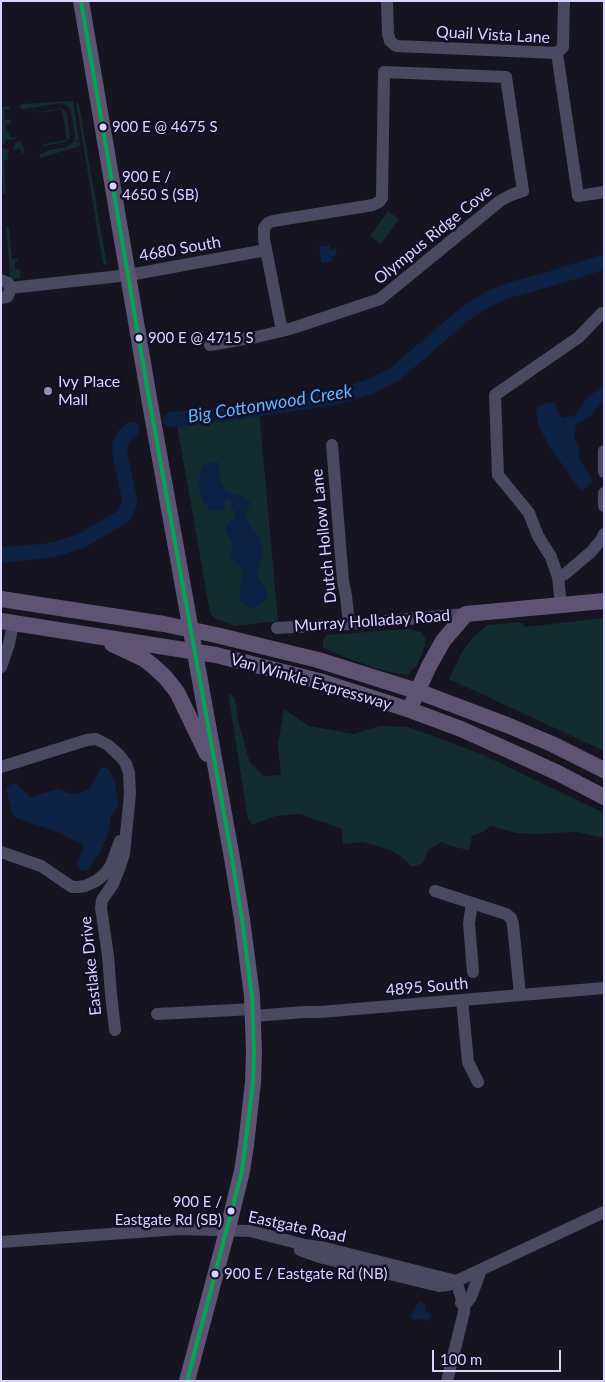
<!DOCTYPE html>
<style>
body{margin:0}
#map{position:relative;width:605px;height:1382px;overflow:hidden;background:#161421;font-family:Lato,sans-serif}
canvas{display:block}
.frame{position:absolute;inset:0;border:2px solid #d9d4ff;pointer-events:none}
.scale{position:absolute;left:432px;top:1350px;width:129px;height:22px;box-sizing:border-box;border:2px solid #d9d4ff;border-top:0;padding-left:6px;font-size:15px;line-height:18px;white-space:nowrap;color:#d9d4ff;-webkit-text-stroke:4px #130f26;paint-order:stroke}
</style>
<div id="map">
<canvas width="605" height="1382"></canvas>
<div class="frame"></div>
<div class="scale">100 m</div>
</div>
<script>
const c = document.querySelector('canvas').getContext('2d');
c.lineJoin = 'round';
function fillPath(path, color) { c.fillStyle = color; c.fill(path, 'evenodd'); }
const toPath = rows => new Path2D(rows.map(r => 'M' + r).join(''));
function strokePath(path, color, width, dash) { c.strokeStyle = color; c.lineWidth = width; c.lineCap = dash ? 'butt' : 'round'; c.setLineDash(dash || []); c.stroke(path); }
function label(font, color, halo, rows, align = 'center') {
  c.font = font + ' Lato,sans-serif'; c.lineWidth = 5; c.setLineDash([]); c.textBaseline = 'middle'; c.strokeStyle = halo; c.fillStyle = color; for (const [text, x, y, turn = 0] of rows) {
    c.save(); c.translate(x, y); c.rotate((+turn || 0) * Math.PI / 180); c.textAlign = isNaN(turn) ? turn : align; if (halo) c.strokeText(text, 0, 0); c.fillText(text, 0, 0); c.restore();
  }
}
const green = toPath([
 [73,101,79,140,76,141,77,143,79,142,80,146,40,158,39,155,49,150,67,147,74,142,75,135,71,111,68,106,62,103,24,109,21,109,20,106,22,104],
 [76,102,79,105,107,265,103,264],
 [10,106,10,109,4,110,5,120,10,119,12,122,5,126,11,138,18,137,13,140,8,139,4,144,1,144,1,107],
 [61,108,64,110,67,114,70,138,65,142,44,146,43,144,67,140,62,109,39,113,38,112],
 [19,141,21,142,25,152,22,154,20,148,7,152,9,159,4,161,6,193,3,193,1,173,1,147,11,151,14,148,15,143],
 [388,211,399,219,381,244,370,236],
 [6,227,9,227,12,259,18,258,19,260,15,262,15,269,20,270,20,278,11,279,10,277],
 [259,410,278,621,235,626,214,618,210,613,176,419],
 [604,618,604,751,449,679,462,652,474,636,488,625,520,622,525,627],
 [407,629,421,632,425,638,425,646,417,665,407,675,390,672,372,667,330,651,323,647,323,640,327,635],
 [228,693,235,698,238,721,250,763,264,776,281,775,278,745,284,709,309,726,354,734,380,726,408,727,479,753,604,813,604,838,576,832,535,834,516,833,491,826,483,832,472,836,469,850,454,847,441,842,428,850,423,863,412,867,403,858,390,850,363,842,343,844,342,829,300,814,276,816,252,825,248,819]
]);
const water = toPath([
 [330,245,330,250,336,249,337,255,332,257,333,261,322,263,319,247],
 [604,383,604,400,591,415,576,425,574,436,579,447,579,457,593,482,581,491,550,447,538,425,536,408,546,403,555,402,558,413,563,418,574,416,585,401],
 [215,462,218,462,219,466,221,482,224,488,227,491,235,495,242,496,248,500,250,503,247,512,246,519,259,537,263,550,262,558,259,564,257,571,258,576,260,582,264,586,267,593,266,599,262,604,252,608,245,605,241,601,240,588,243,574,241,568,230,556,233,545,225,529,226,525,236,517,235,512,231,507,232,502,225,498,224,509,218,511,210,510,202,499,199,487,199,478,203,465],
 [105,767,109,770,114,779,118,801,118,806,111,817,108,833,101,852,93,862,90,868,88,870,82,871,78,868,77,863,84,845,55,831,16,818,13,815,6,789,10,785,16,783,30,797,59,789,68,793,76,794,89,789,101,768],
 [420,1301,425,1304,425,1308,427,1312,432,1314,428,1321,421,1318,416,1320,411,1318,414,1309]
]);
const river = toPath([
 [171,420,231,413,335,397,367,388,395,374,453,324,470,310,492,297,513,289,550,279,604,262],
 [1,555,46,551,59,548,83,540,124,516,130,502,120,455,120,443,124,436,132,429]
]);
const minor = toPath([
 [387,1,388,34,390,41,396,46,557,53],
 [557,53,578,196,604,192],
 [557,53,563,47,564,1],
 [1,280,8,283,10,288,9,294,7,297,1,298],
 [10,288,129,275,266,250],
 [210,345,256,337,282,331,293,328,380,299,500,201,511,195,523,191,506,77,384,72,382,198,379,202,373,205,273,221,268,223,264,228,264,239,282,331],
 [332,445,343,581,346,596,349,624],
 [604,451,604,472],
 [604,493,604,506],
 [558,577,565,574,591,552,601,540,604,534],
 [561,605,558,577,551,557,538,536,529,513,498,475,495,395,579,337,602,313,604,313],
 [277,628,349,624,466,614],
 [1,667,9,644,13,623],
 [1,767,87,740,96,739,108,745,120,756,126,764,129,773,130,794,124,854,119,869,113,884,102,900,101,908,108,956,111,994,115,1030],
 [1,852,41,866,72,887,78,887,85,886,96,881,105,874,111,865,120,841],
 [435,891,506,914,511,918,513,924,520,995],
 [472,903,469,923,473,972],
 [462,1000,468,1062,478,1082],
 [157,1014,253,1009],
 [254,1016,304,1012,320,1012,604,988],
 [1,1242,179,1229,250,1231,305,1245,325,1248,456,1281],
 [300,1250,323,1258,439,1286,448,1285,604,1212],
 [461,1303,464,1306,471,1297,481,1270],
 [447,1381,464,1312,464,1306,456,1281]
]);
const major = toPath([
 [81,1,149,398,232,858,242,919,252,996,254,1052,253,1082,246,1145,242,1171,230,1220,187,1381],
 [1,599,164,624,216,635,318,660,417,691,507,725,552,744,604,770],
 [1,621,216,655,323,682,410,710,461,729,510,751,558,773,604,797],
 [112,644,144,659,152,665,165,677,177,692,207,754],
 [413,701,429,666,443,641,466,614,604,601]
]);
const bus1 = toPath([
 [81,1,149,398,232,858,242,919,252,996,254,1052,253,1082,242,1171,187,1381]
]);
const markers = [
 [103,127,4.5,"#d9d4ff"],
 [113,186,4.5,"#d9d4ff"],
 [139,338,4.5,"#d9d4ff"],
 [48,391,5,"#9591b1"],
 [231,1211,4.5,"#d9d4ff"],
 [215,1274,4.5,"#d9d4ff"]
];
const busNames = [
 ["900 E @ 4675 S",112,127],
 ["900 E /",122,177],
 ["4650 S (SB)",122,195],
 ["900 E @ 4715 S",148,338],
 ["900 E /",222,1202,"right"],
 ["Eastgate Rd (SB)",222,1220,"right"],
 ["900 E / Eastgate Rd (NB)",224,1274]
];
const streetNames = [
 ["Quail Vista Lane",493,35,3],
 ["Olympus Ridge Cove",433,235,-39],
 ["4680 South",180,249,-10],
 ["Dutch Hollow Lane",324,536,-96],
 ["Murray Holladay Road",372,621,-4],
 ["Van Winkle Expressway",311,682,16],
 ["Eastlake Drive",91,966,-96],
 ["4895 South",427,987,-5],
 ["Eastgate Road",297,1227,12]
];
const poiNames = [
 ["Ivy Place",58,382],
 ["Mall",58,400]
];
const waterNames = [
 ["Big Cottonwood Creek",270,404,-9]
];
fillPath(green, '#132c2d');
fillPath(water, '#0d2144');
strokePath(river, '#0d2144', 15);
strokePath(minor, '#4a4962', 12);
strokePath(major, '#5e5373', 16);
strokePath(bus1, '#00a651', 4);
for (const [x, y, r, color] of markers) { const dot = new Path2D(); dot.arc(x, y, r, 0, 2 * Math.PI); c.fillStyle = color; c.fill(dot); strokePath(dot, '#130f26', 2); }
label('15px', '#d9d4ff', '#130f26', busNames, 'left');
label('16px', '#d9d4ff', '#130f26', streetNames);
label('16px', '#d9d4ff', '#130f26', poiNames, 'left');
label('italic 18px', '#62b6ff', '#130f26', waterNames);
</script>
